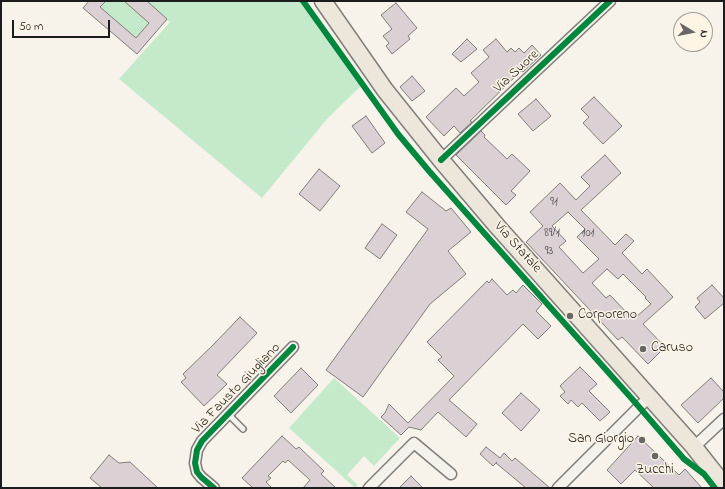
<!DOCTYPE html>
<style>
body{margin:0}
#map{position:relative;width:725px;height:489px;overflow:hidden;background:#f7f3ea;font-family:"Indie Flower",sans-serif}
canvas{display:block}
.frame{position:absolute;inset:0;border:2px solid #1c1c1c;pointer-events:none}
.north{position:absolute;left:673px;top:12px;width:40px;height:40px;box-sizing:border-box;background:#fcf5e5;border:1px solid #a29e95;border-radius:50%;rotate:100deg;font-size:11px;font-weight:700;line-height:16px;text-align:center;color:#1c1c1c}
.north::after{content:'';display:block;margin:auto;width:14px;height:18px;background:#696764;clip-path:polygon(50% 0,100% 100%,50% 72%,0 100%)}
.scale{position:absolute;left:12px;top:20px;width:98px;height:18px;box-sizing:border-box;border:2px solid #1c1c1c;border-top:0;padding-left:5px;font-size:12px;line-height:14px;white-space:nowrap;color:#1c1c1c;-webkit-text-stroke:3px #fcf5e5;paint-order:stroke}
</style>
<div id="map">
<canvas width="725" height="489"></canvas>
<div class="frame"></div>
<div class="north">N</div>
<div class="scale">50 m</div>
</div>
<script>
const c = document.querySelector('canvas').getContext('2d');
c.lineJoin = 'round';
function fillPath(path, color) { c.fillStyle = color; c.fill(path, 'evenodd'); }
const toPath = rows => new Path2D(rows.map(r => 'M' + r).join(''));
function strokePath(path, color, width, dash) { c.strokeStyle = color; c.lineWidth = width; c.lineCap = dash ? 'butt' : 'round'; c.setLineDash(dash || []); c.stroke(path); }
function label(font, color, halo, rows, align = 'center') {
  c.font = font + ' "Indie Flower",sans-serif'; c.lineWidth = 3; c.setLineDash([]); c.textBaseline = 'middle'; c.strokeStyle = halo; c.fillStyle = color; for (const [text, x, y, turn = 0] of rows) {
    c.save(); c.translate(x, y); c.rotate((+turn || 0) * Math.PI / 180); c.textAlign = isNaN(turn) ? turn : align; if (halo) c.strokeText(text, 0, 0); c.fillText(text, 0, 0); c.restore();
  }
}
const green = toPath([
 [89,1,300,1,361,86,327,119,262,198,119,79,170,22,167,20,137,54,83,8],
 [334,378,400,438,374,466,364,456,347,475,358,485,355,488,289,428]
]);
const building = toPath([
 [89,1,106,1,100,7,136,38,149,23,124,1,147,1,167,19,137,54,83,8,89,1],
 [396,3,417,28,408,36,410,39,392,54,386,46,389,43,383,36,392,29,381,15,396,3],
 [467,39,477,49,461,62,452,54,467,39],
 [496,39,507,52,511,48,515,52,519,48,524,53,532,45,541,55,523,72,521,71,470,121,472,122,460,133,454,126,444,136,426,117,456,88,464,96,479,82,471,73,489,57,483,50,496,39],
 [412,76,425,91,412,101,400,87,412,76],
 [594,97,622,126,603,144,583,123,589,117,581,109,594,97],
 [536,99,551,116,533,131,518,114,536,99],
 [366,116,385,143,372,153,352,126,366,116],
 [481,131,485,135,484,137,507,159,512,154,530,171,511,191,516,195,506,205,456,155,481,131],
 [605,155,621,173,581,210,615,245,626,234,634,241,622,253,642,274,647,269,673,297,643,324,665,347,648,364,622,337,618,340,526,242,543,226,530,212,560,183,576,200,590,186,581,177,605,155],
 [568,212,585,229,577,237,599,259,583,273,559,247,566,241,552,226,568,212],
 [607,269,618,279,623,274,646,297,645,298,651,304,636,317,632,313,629,315,610,295,606,298,592,283,607,269],
 [319,169,340,186,320,211,299,194,319,169],
 [422,192,446,211,451,208,471,232,448,251,466,274,430,304,363,397,326,370,428,229,406,212,422,192],
 [382,224,397,235,380,259,365,248,382,224],
 [492,279,507,295,513,290,516,293,523,285,542,304,536,311,551,326,538,339,523,324,449,400,477,424,466,437,438,412,421,430,409,427,401,435,381,417,385,413,389,404,408,423,454,376,438,360,442,357,427,342,487,281,489,283,492,279],
 [712,285,724,298,724,303,705,319,695,307,700,302,697,298,712,285],
 [240,317,257,333,217,375,227,384,204,406,181,382,186,378,183,374,213,345,240,317],
 [580,367,597,384,589,391,610,412,600,421,582,403,578,407,571,400,568,404,560,396,565,392,560,386,580,367],
 [301,368,318,385,291,413,274,396,301,368],
 [711,378,724,392,724,398,698,423,681,405,711,378],
 [521,393,540,410,521,431,502,413,521,393],
 [282,436,296,449,299,447,324,471,321,474,336,488,303,488,310,480,288,460,285,463,283,461,268,476,271,478,266,482,272,488,253,488,242,478,282,436],
 [638,436,679,475,685,469,702,488,654,488,635,470,621,484,607,470,638,436],
 [486,447,500,458,504,453,512,461,515,458,550,488,526,488,496,463,497,462,493,466,480,454,486,447],
 [109,455,119,463,130,462,158,488,102,488,90,478,109,455],
 [411,476,423,488,399,488,411,476]
]);
const service = toPath([
 [228,414,243,429]
]);
const minor = toPath([
 [441,160,610,1],
 [694,447,724,419],
 [214,488,201,477,197,472,195,463,197,450,202,441,293,347],
 [369,488,414,443,451,474],
 [558,488,650,396]
]);
const primary = toPath([
 [323,1,385,90,441,160,497,226,694,447,724,485]
]);
const cycleway = toPath([
 [303,1,398,134,429,171,517,270,633,400,684,459,704,474,715,488],
 [441,160,610,1],
 [214,488,201,477,197,472,195,463,197,450,202,441,293,347]
]);
const markers = [
 [570,316,4,"#696764"],
 [643,349,4,"#696764"],
 [642,440,4,"#696764"],
 [655,456,4,"#696764"]
];
const numberNames = [
 ["91",554,203],
 ["89/1",552,234],
 ["101",588,234],
 ["93",549,252]
];
const streetNames = [
 ["Via Suore",517,72,-43],
 ["Via Statale",517,248,48],
 ["Via Fausto Giugliano",237,389,-46]
];
const poiNames = [
 ["Corporeno",578,316],
 ["Caruso",651,349],
 ["San Giorgio",634,440,"right"],
 ["Zucchi",655,471,"center"]
];
fillPath(green, '#c5eacb');
fillPath(building, '#dbd1d5');
strokePath(building, '#7f7d79', 1);
strokePath(service, '#7f7d79', 8);
strokePath(minor, '#7f7d79', 13);
strokePath(primary, '#7f7d79', 19);
strokePath(service, '#f5f2ec', 5);
strokePath(minor, '#f5f2ec', 10);
strokePath(primary, '#ece7da', 16);
strokePath(cycleway, '#00873e', 6);
for (const [x, y, r, color] of markers) { const dot = new Path2D(); dot.arc(x, y, r, 0, 2 * Math.PI); c.fillStyle = color; c.fill(dot); strokePath(dot, '#fcf5e5', 1.5); }
label('12px', '#4c494a', null, numberNames);
label('14px', '#1c1c1c', '#fcf5e5', streetNames);
label('14px', '#1c1c1c', '#fcf5e5', poiNames, 'left');
</script>
